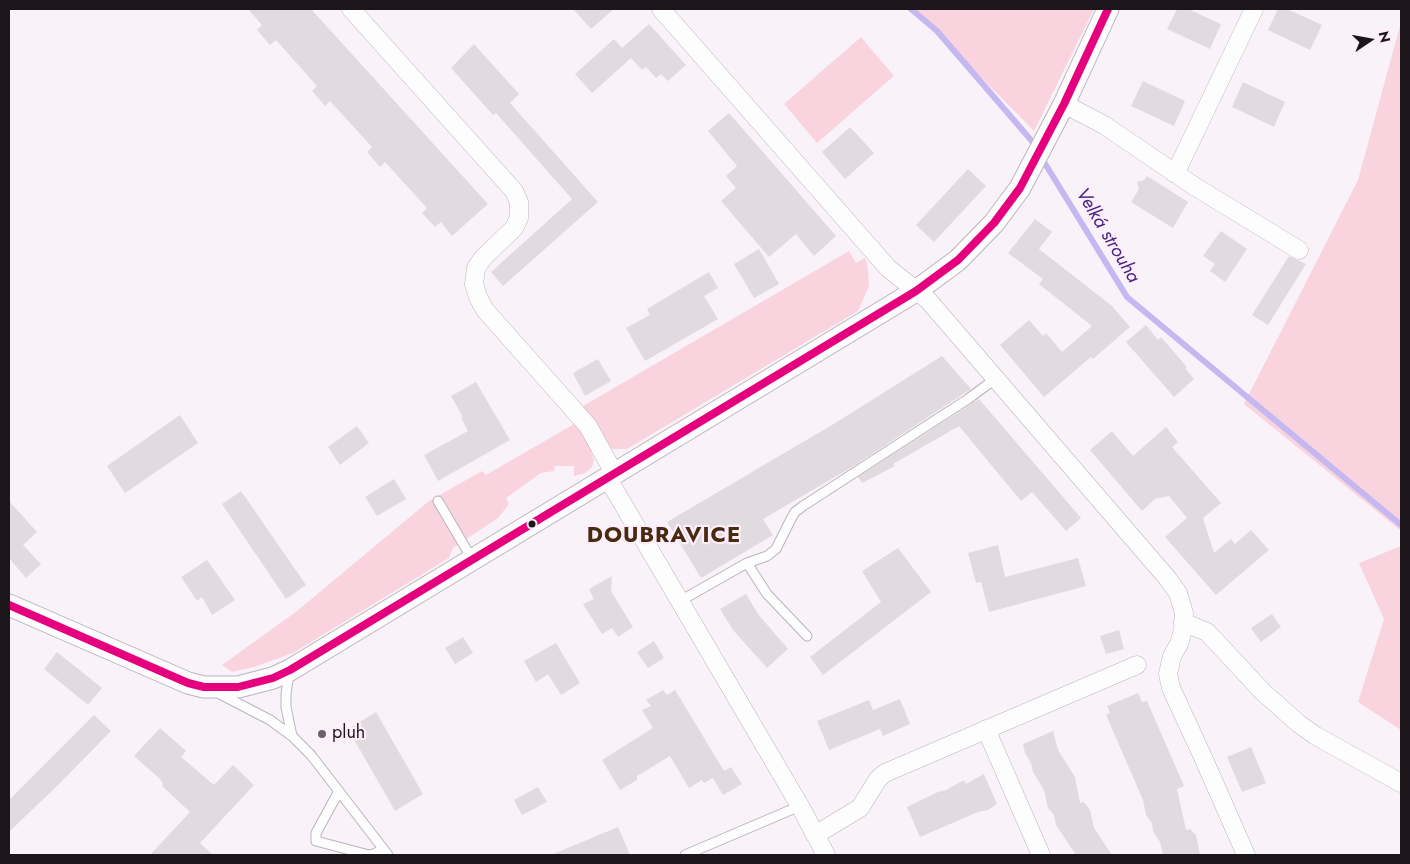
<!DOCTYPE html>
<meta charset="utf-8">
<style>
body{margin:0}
#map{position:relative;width:1410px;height:864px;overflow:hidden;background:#faf2f9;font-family:Jost,sans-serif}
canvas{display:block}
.frame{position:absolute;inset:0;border:10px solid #1c161b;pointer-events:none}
.north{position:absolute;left:1345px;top:15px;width:50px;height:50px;-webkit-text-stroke:4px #feeefc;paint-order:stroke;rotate:78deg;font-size:14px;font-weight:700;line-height:20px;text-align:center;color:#1c161b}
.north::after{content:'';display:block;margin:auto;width:18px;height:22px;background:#1c161b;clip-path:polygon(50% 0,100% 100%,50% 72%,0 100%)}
</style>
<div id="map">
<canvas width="1410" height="864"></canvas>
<div class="frame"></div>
<div class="north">N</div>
</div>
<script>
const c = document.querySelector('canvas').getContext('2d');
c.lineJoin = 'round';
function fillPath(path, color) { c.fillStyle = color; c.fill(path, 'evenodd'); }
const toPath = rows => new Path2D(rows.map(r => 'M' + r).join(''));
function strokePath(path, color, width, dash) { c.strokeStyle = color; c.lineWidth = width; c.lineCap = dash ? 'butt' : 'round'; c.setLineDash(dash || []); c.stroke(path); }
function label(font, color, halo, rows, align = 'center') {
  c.font = font + ' Jost,sans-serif'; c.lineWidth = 4.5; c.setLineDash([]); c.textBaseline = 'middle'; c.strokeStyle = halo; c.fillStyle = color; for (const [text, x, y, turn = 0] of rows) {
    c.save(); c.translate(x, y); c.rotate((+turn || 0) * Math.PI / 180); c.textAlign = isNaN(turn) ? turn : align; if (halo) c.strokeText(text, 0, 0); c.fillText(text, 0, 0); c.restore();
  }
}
const green = toPath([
 [914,9,1094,9,1034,131],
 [1401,22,1401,531,1244,404,1358,180],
 [861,37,894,76,817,143,784,104],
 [849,251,856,263,865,258,868,269,869,286,858,311,627,449,612,449,583,406],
 [574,424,580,429,589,444,594,460,592,467,585,473,574,476,574,466,555,466,554,471,541,473,506,498,509,504,498,518,453,548,449,558,293,653,254,667,232,672,222,665,297,611,429,501,482,471,486,475],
 [1401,546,1401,730,1358,702,1384,619,1359,563]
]);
const stream = toPath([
 [911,9,937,31,1031,140,1036,148],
 [1041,157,1127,297,1401,525]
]);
const building = toPath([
 [248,9,311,9,488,204,452,236,441,222,435,227,422,213,427,208,385,162,380,167,367,152,372,147,330,101,325,106,312,91,317,86,276,40,270,45,257,30,262,25],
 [573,9,614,9,591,29],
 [1177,9,1188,9,1221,24,1210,49,1167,29],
 [1278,9,1287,9,1322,25,1310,50,1268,30],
 [649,24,686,65,668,81,661,74,656,78,646,67,642,70,631,58,592,93,575,74,614,39,622,48],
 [474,44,519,94,510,103,598,202,503,286,491,272,572,199,496,113,493,115,451,68],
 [1143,81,1185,101,1174,126,1131,106],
 [1243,82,1285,102,1274,127,1232,107],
 [729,113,836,236,814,256,796,234,769,257,721,201,736,188,726,176,737,166,708,131],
 [850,127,874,153,845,179,822,152],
 [968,169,986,186,934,242,916,225],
 [1147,176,1188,202,1173,228,1131,202,1139,189,1137,182,1144,180],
 [1035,219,1052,232,1039,249,1112,306,1130,327,1093,359,1091,357,1044,397,1000,345,1029,320,1043,336,1046,333,1062,352,1092,326,1039,284,1043,279,1008,253],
 [1221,231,1247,249,1225,282,1210,271,1215,264,1203,256],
 [759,249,779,284,754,298,734,264],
 [1289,256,1306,264,1268,325,1252,315],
 [709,272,718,288,704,296,718,319,645,361,626,328,650,315,647,309],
 [1146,325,1158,340,1161,337,1187,367,1185,368,1194,379,1174,397,1126,342],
 [942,356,971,389,852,467,763,519,773,535,701,578,667,522,832,425],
 [598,359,611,381,585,396,573,373],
 [476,382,510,440,438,481,424,455,468,431,461,418,463,417,451,396],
 [979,399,1081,518,1066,531,1032,492,1021,501,959,426,893,464,895,466,862,483,858,477],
 [180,415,198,443,125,493,107,466],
 [357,426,369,443,340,465,328,447],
 [1166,427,1178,442,1172,447,1221,503,1203,518,1214,553,1231,539,1235,544,1251,530,1269,550,1216,595,1165,537,1187,518,1169,496,1155,499,1142,511,1090,450,1112,431,1133,456],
 [394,479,406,499,377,516,365,497],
 [241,491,306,585,286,599,222,504],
 [9,501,37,532,23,545,41,564,26,578,9,558],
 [998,545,1005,577,1078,558,1086,586,989,612,981,582,976,583,968,553],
 [898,548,931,592,823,675,810,657,881,602,862,571],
 [207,560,235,600,212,615,202,597,197,601,181,577],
 [612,576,611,591,633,627,618,637,612,628,602,634,583,604,594,599,589,589],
 [746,594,758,614,788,649,767,668,733,630,720,609],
 [1272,614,1281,627,1261,642,1251,628],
 [1119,630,1124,649,1106,654,1100,636],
 [463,637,473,653,455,664,445,648],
 [654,641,664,658,648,668,637,652],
 [556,643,580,683,561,695,548,674,536,682,524,661],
 [57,652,102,688,88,705,44,669],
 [663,690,667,695,675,690,724,771,731,767,742,784,723,795,713,778,704,783,702,780,689,788,670,756,637,776,637,780,620,790,602,760,653,728,642,710,651,706,646,700],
 [1138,693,1142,702,1147,701,1184,786,1177,789,1186,830,1190,829,1196,835,1200,855,1163,855,1160,842,1153,831,1152,823,1146,815,1143,800,1106,715,1110,713,1107,706],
 [900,699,910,724,883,736,880,729,829,750,817,721,869,700,873,710],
 [376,712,423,794,395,811,348,729],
 [94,715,111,731,58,785,9,832,9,800],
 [160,728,186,751,181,757,214,785,233,765,254,785,200,843,213,855,150,855,190,812,162,786,163,784,160,779,134,756],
 [1053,731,1058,750,1075,777,1080,803,1084,802,1090,810,1094,828,1112,855,1076,855,1056,825,1054,815,1048,808,1044,790,1033,772,1031,763,1025,753,1023,744],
 [1251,747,1266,783,1242,792,1227,757],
 [984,774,997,804,988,810,978,812,920,837,907,807,938,792,946,790,964,780,966,784],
 [538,787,547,802,522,815,514,800],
 [618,827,630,855,551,855]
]);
const service = toPath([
 [438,501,472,559],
 [747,563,767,594,807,636],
 [680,601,747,563,767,556,776,549,791,519,795,512,803,506,968,399,995,379],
 [289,673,286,694,286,707,292,736,311,755,388,855],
 [220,694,270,720,292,736],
 [339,791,316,833,316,841,369,855,374,854,383,849],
 [685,855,800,806]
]);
const minor = toPath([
 [351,9,514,191,519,202,519,218,514,228,483,258,476,268,474,284,478,297,485,310,588,426,614,473],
 [661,9,888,268,928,300,1168,579,1178,593,1184,613,1183,630,1179,644,1172,656,1168,674,1171,688,1202,755,1246,855],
 [1064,104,1104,125,1194,186,1299,250],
 [1175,174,1254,9],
 [607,477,800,806,826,855],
 [1183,622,1207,632,1263,692,1299,724,1316,736,1401,783],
 [986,729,1041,855],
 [815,835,860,808,878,779,885,773,1137,665]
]);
const tertiary = toPath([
 [9,605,188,683,204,687,238,687,273,678,290,670,916,291,958,260,994,223,1020,188,1064,104,1108,9]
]);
const bus1 = toPath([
 [9,605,188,683,204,687,238,687,273,678,290,670,916,291,958,260,994,223,1020,188,1064,104,1108,9]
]);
const markers = [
 [532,524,4.5,"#1c161b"],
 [322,734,5,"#6a6369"]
];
const poiNames = [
 ["pluh",332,734]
];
const waterNames = [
 ["Velká strouha",1107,236,59]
];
const districtNames = [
 ["DOUBRAVICE",664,537]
];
fillPath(green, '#f9d4de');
strokePath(stream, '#c5b8f0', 6);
fillPath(building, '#e1dadf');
strokePath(service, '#bab4ba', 11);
strokePath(minor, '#bab4ba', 19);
strokePath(tertiary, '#bab4ba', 23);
strokePath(service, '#fefdfe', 9);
strokePath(minor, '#fefdfe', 18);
strokePath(tertiary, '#fefdfe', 21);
strokePath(bus1, '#e5007d', 8);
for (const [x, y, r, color] of markers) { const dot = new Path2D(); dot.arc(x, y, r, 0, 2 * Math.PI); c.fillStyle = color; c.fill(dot); strokePath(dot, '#feeefc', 2); }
label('18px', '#1c161b', '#feeefc', poiNames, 'left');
label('italic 19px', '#43277e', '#feeefc', waterNames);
c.letterSpacing = '1px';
label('bold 22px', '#482b0e', '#feeefc', districtNames);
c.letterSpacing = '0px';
</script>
